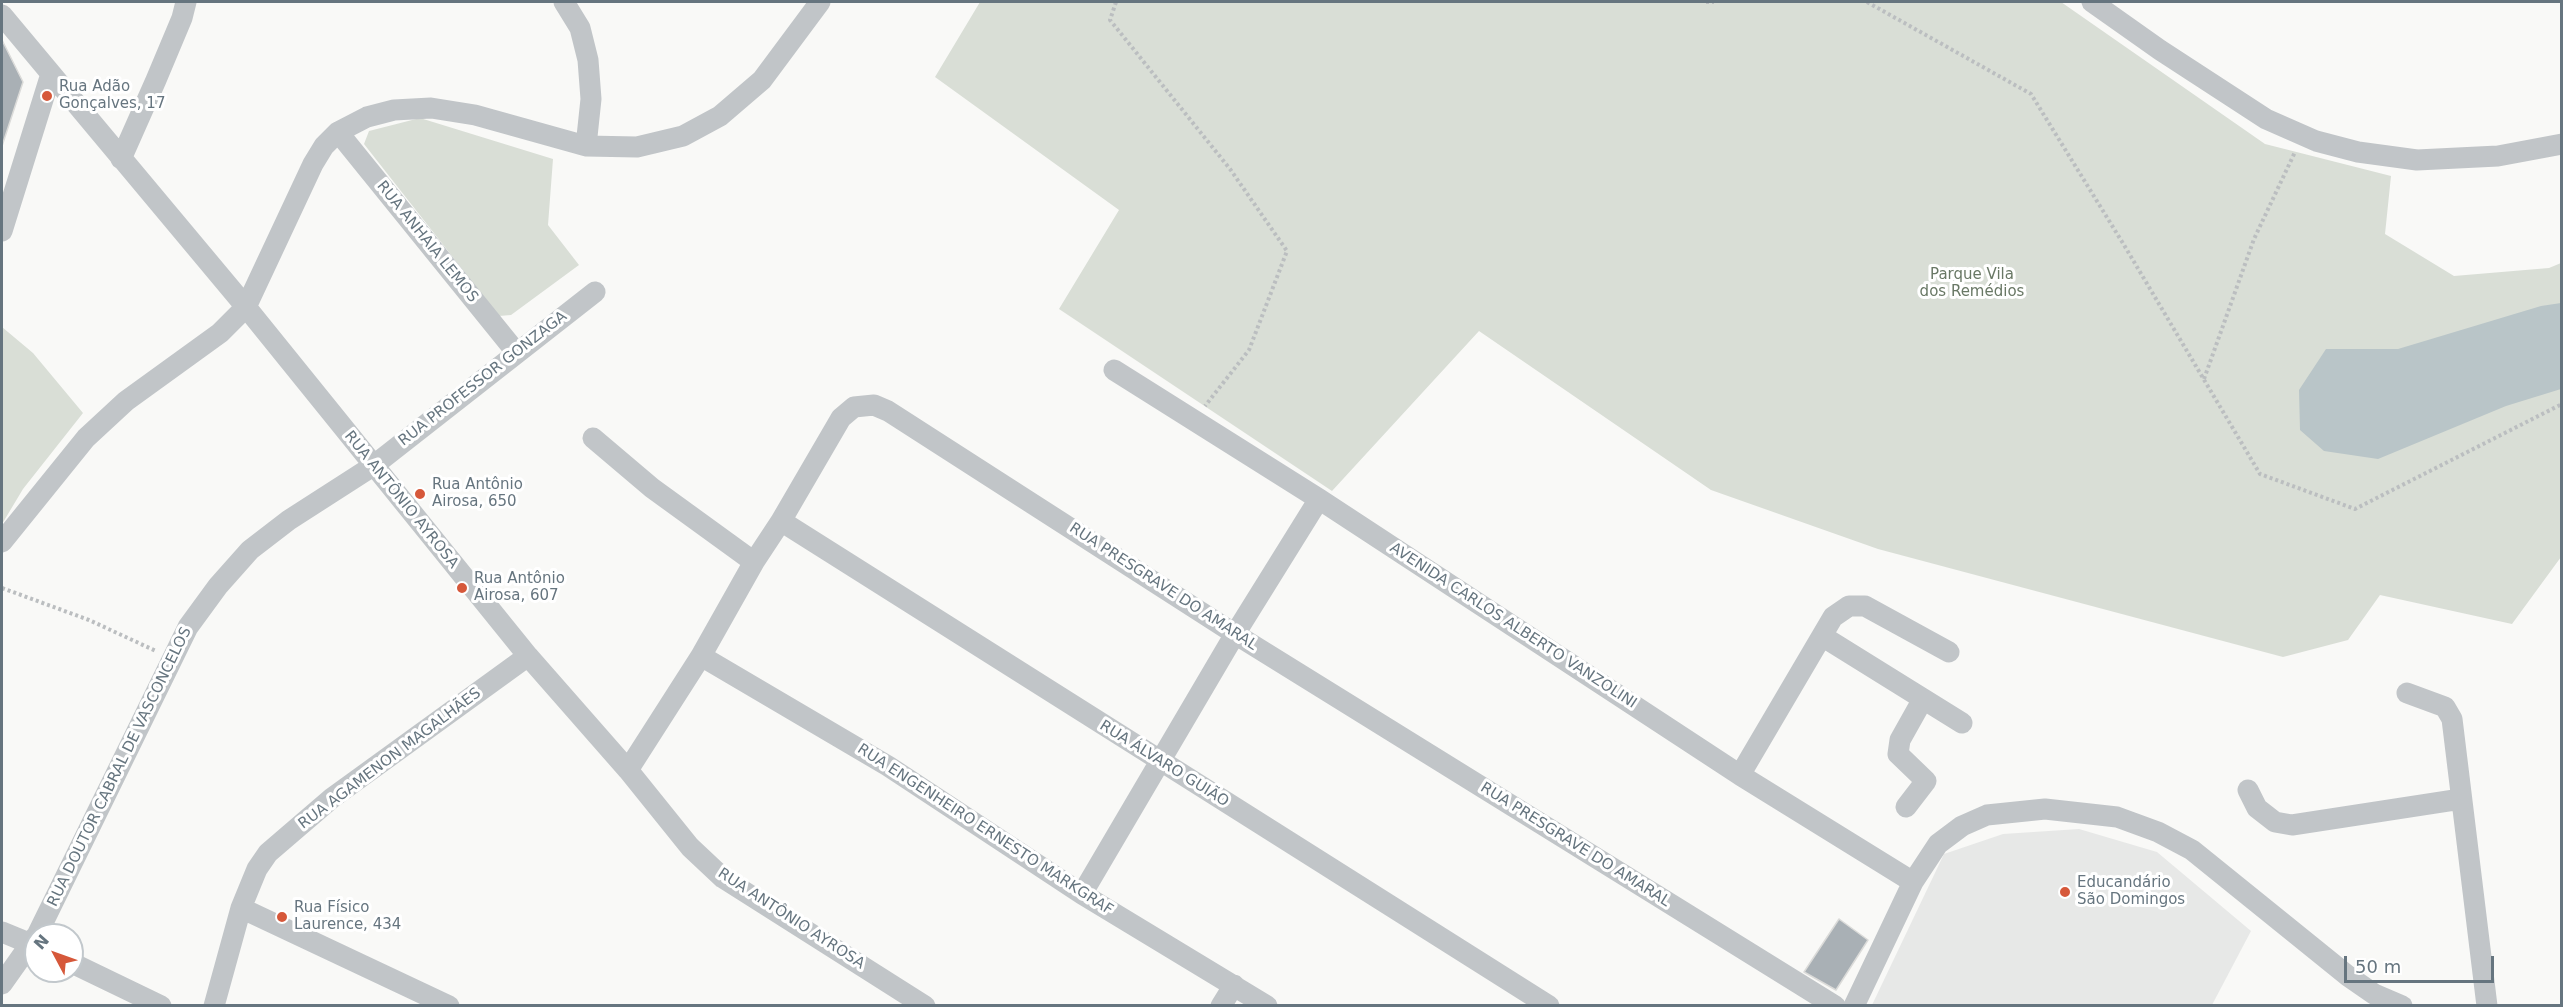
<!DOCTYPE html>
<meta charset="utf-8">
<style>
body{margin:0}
#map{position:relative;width:2563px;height:1007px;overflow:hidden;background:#f9f9f7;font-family:"DejaVu Sans",sans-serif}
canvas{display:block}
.frame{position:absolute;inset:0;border:3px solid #66757f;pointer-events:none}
.north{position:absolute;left:24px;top:923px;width:60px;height:60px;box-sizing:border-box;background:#fff;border:2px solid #c2c8cc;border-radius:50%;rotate:311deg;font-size:16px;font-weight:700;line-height:24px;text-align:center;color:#66757f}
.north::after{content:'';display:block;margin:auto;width:21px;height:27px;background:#d6583a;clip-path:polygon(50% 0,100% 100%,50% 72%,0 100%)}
.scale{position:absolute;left:2344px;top:956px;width:150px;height:27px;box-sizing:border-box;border:3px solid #66757f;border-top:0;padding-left:8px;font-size:18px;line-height:21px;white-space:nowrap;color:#66757f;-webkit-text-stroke:4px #fff;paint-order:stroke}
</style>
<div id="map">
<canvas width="2563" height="1007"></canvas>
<div class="frame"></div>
<div class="north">N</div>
<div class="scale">50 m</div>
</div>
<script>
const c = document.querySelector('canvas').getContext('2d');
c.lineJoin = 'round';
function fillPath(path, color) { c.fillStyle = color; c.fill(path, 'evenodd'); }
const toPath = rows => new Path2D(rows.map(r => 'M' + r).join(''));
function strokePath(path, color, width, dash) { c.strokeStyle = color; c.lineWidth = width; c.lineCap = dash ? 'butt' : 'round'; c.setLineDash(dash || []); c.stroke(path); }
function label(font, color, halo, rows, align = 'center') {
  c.font = font + ' "DejaVu Sans",sans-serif'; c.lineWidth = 6; c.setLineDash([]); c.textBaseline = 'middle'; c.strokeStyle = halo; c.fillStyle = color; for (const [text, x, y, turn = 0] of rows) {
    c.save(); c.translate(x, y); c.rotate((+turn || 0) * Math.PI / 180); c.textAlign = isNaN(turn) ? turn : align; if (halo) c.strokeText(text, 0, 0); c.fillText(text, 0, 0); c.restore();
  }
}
const built = toPath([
 [2079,829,2157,852,2251,931,2212,1005,1872,1005,1944,854,2003,834]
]);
const green = toPath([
 [980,2,2061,2,2265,144,2391,176,2385,234,2454,276,2549,268,2561,263,2561,557,2512,624,2380,595,2348,640,2283,657,1878,549,1711,490,1479,331,1332,491,1059,309,1119,210,935,77],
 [420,118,553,159,548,225,579,265,511,315,499,316,364,144,369,131],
 [2,327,33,353,83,413,23,489,2,524]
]);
const water = toPath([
 [2561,303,2561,389,2506,406,2378,459,2324,451,2300,430,2299,390,2326,349,2398,349,2541,306]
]);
const building = toPath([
 [2,40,23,82,2,146,2,40],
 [1839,919,1868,940,1836,990,1804,972,1839,919]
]);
const path = toPath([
 [1116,2,1110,20,1230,169,1287,251,1249,350,1205,406],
 [1706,2,1714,2],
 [1867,2,2031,94,2124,245,2260,474,2355,509,2562,404],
 [2204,379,2254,239,2295,152],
 [2,588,89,620,156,651]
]);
const minor = toPath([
 [564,2,580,28,588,60,591,99,586,146],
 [2092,2,2160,50,2266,119,2316,141,2358,152,2417,160,2498,156,2562,144],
 [2,15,246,307,528,656,628,770,690,847,723,878,925,1006],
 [338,132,516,352],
 [121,159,156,80,182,18,186,2],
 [2,231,51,74],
 [1114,370,1319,499,1740,775,1913,882],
 [593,438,652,488,754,562],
 [781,521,1549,1006],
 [2,542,86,438,126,401,220,333,246,307,313,164,324,146,338,132,367,117,394,110,431,108,475,115,586,146,637,147,683,136,720,116,762,80,820,2],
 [1822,636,1962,723],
 [701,656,888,766,1082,894,1267,1006],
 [2407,693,2445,707,2452,719,2487,1006],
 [628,770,701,656,754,562,781,521,841,418,854,407,874,405,888,411,1235,634,1835,1006],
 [1740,775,1833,617,1849,606,1865,606,1949,652],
 [2248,790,2257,808,2275,822,2292,825,2461,799],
 [1906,807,1926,781,1898,754,1900,740,1923,699],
 [1082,894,1235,634,1319,499],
 [241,908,449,1006],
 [2,932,36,946],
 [37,935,188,627,218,586,250,550,289,520,373,466,595,292],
 [72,963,161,1006],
 [2,984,36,936],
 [214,1006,241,908,257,869,268,853,332,798,528,656],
 [1221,1006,1234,985],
 [1854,1006,1913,882,1938,844,1962,826,1987,815,2045,809,2117,817,2158,832,2192,850,2348,976,2374,994,2402,1006]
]);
const markers = [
 [47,96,6,"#d6583a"],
 [420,494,6,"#d6583a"],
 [462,588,6,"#d6583a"],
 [2065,892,6,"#d6583a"],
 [282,917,6,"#d6583a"]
];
const poiNames = [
 ["Rua Adão",59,87],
 ["Gonçalves, 17",59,104],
 ["Rua Antônio",432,485],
 ["Airosa, 650",432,502],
 ["Rua Antônio",474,579],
 ["Airosa, 607",474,596],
 ["Educandário",2077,883],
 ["São Domingos",2077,900],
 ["Rua Físico",294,908],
 ["Laurence, 434",294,925]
];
const streetNames = [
 ["RUA ANHAIA LEMOS",427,242,51],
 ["RUA PROFESSOR GONZAGA",483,379,-38],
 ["RUA ANTÔNIO AYROSA",401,500,51],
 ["RUA PRESGRAVE DO AMARAL",1163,587,33],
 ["AVENIDA CARLOS ALBERTO VANZOLINI",1513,626,33],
 ["RUA AGAMENON MAGALHÃES",390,759,-37],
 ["RUA ÁLVARO GUIÃO",1164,764,32],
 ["RUA DOUTOR CABRAL DE VASCONCELOS",120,767,-64],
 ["RUA ENGENHEIRO ERNESTO MARKGRAF",985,830,33],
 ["RUA PRESGRAVE DO AMARAL",1575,845,32],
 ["RUA ANTÔNIO AYROSA",791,919,33]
];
const parkNames = [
 ["Parque Vila",1972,275],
 ["dos Remédios",1972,292]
];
fillPath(built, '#e7e8e7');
fillPath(green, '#d9ded6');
fillPath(water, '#b9c5c8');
fillPath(building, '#a9b0b5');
strokePath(building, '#dbdbd9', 1.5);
strokePath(path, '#bbbec0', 4, [3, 3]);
strokePath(minor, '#c1c5c8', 21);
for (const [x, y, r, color] of markers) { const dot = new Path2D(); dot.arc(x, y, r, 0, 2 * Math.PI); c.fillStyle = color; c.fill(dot); strokePath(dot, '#fff', 2); }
label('15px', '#66757f', '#fff', poiNames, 'left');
label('15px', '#66757f', '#fff', streetNames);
label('15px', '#697865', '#fff', parkNames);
</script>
